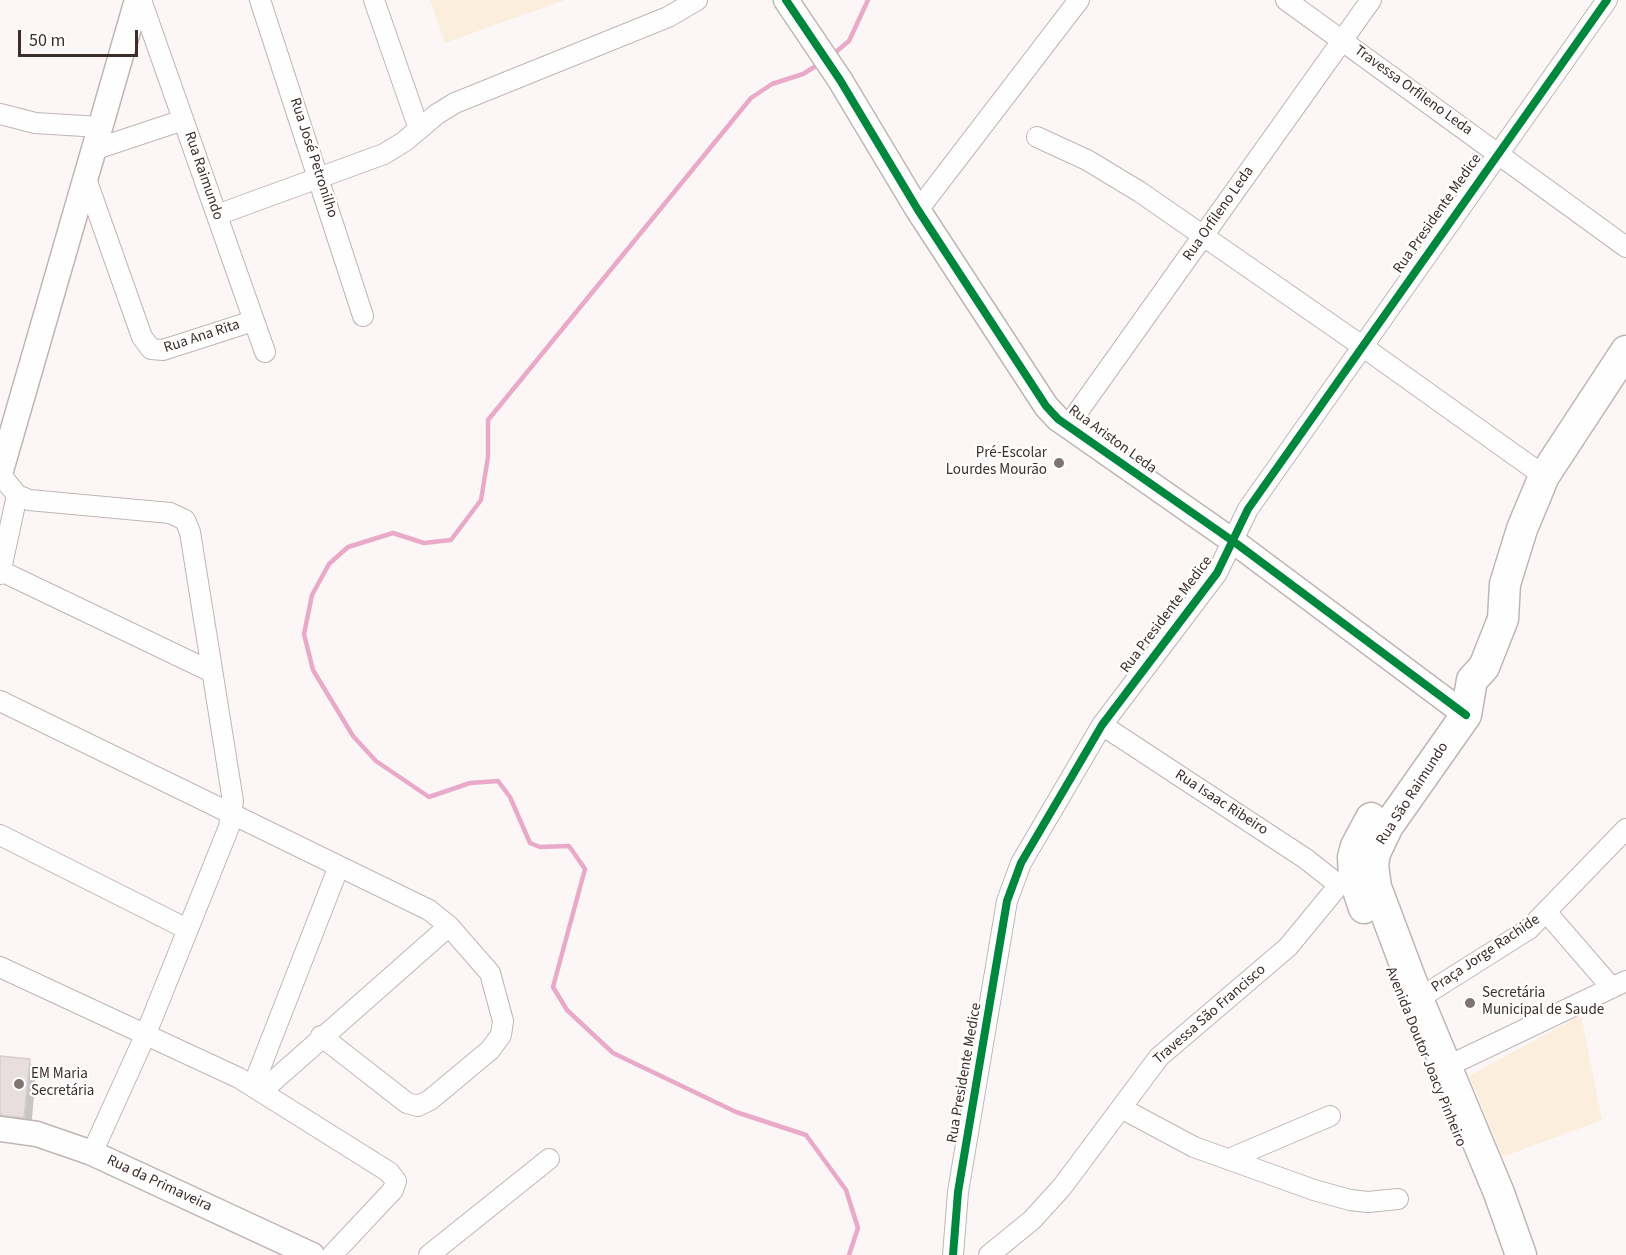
<!DOCTYPE html>
<meta charset="utf-8">
<style>
body{margin:0}
#map{position:relative;width:1626px;height:1255px;overflow:hidden;background:#fcf7f6;font-family:"Source Sans 3",sans-serif}
canvas{display:block}
.scale{position:absolute;left:18px;top:30px;width:120px;height:27px;box-sizing:border-box;border:3px solid #3c2e2a;border-top:0;padding-left:8px;font-size:18px;line-height:21px;white-space:nowrap;color:#3c2e2a;-webkit-text-stroke:4px #fff;paint-order:stroke}
</style>
<div id="map">
<canvas width="1626" height="1255"></canvas>
<div class="scale">50 m</div>
</div>
<script>
const c = document.querySelector('canvas').getContext('2d');
c.lineJoin = 'round';
function fillPath(path, color) { c.fillStyle = color; c.fill(path, 'evenodd'); }
const toPath = rows => new Path2D(rows.map(r => 'M' + r).join(''));
function strokePath(path, color, width, dash) { c.strokeStyle = color; c.lineWidth = width; c.lineCap = dash ? 'butt' : 'round'; c.setLineDash(dash || []); c.stroke(path); }
function label(font, color, halo, rows, align = 'center') {
  c.font = font + ' "Source Sans 3",sans-serif'; c.lineWidth = 4.5; c.setLineDash([]); c.textBaseline = 'middle'; c.strokeStyle = halo; c.fillStyle = color; for (const [text, x, y, turn = 0] of rows) {
    c.save(); c.translate(x, y); c.rotate((+turn || 0) * Math.PI / 180); c.textAlign = isNaN(turn) ? turn : align; if (halo) c.strokeText(text, 0, 0); c.fillText(text, 0, 0); c.restore();
  }
}
const green = toPath([
 [430,0,565,0,445,43],
 [1581,1015,1602,1120,1503,1157,1469,1076]
]);
const shadow = toPath([
 [0,1058,29,1061,36,1073,31,1130,0,1128]
]);
const stream = toPath([
 [831,56,849,41,868,0],
 [819,64,803,74,772,84,751,98,488,420,488,457,481,500,451,540,424,543,393,533,348,547,329,564,312,595,304,634,313,670,353,736,376,761,429,797,470,783,498,781,510,797,530,843,540,847,569,846,585,869,553,987,567,1010,613,1053,736,1112,806,1135,846,1190,858,1228,849,1255]
]);
const building = toPath([
 [0,1056,30,1059,24,1118,0,1115,0,1056]
]);
const minor = toPath([
 [141,0,265,352],
 [260,0,363,316],
 [374,0,419,129],
 [1286,0,1626,247],
 [0,114,35,123,100,127],
 [1037,137,1087,160,1140,192,1362,346,1544,476],
 [93,150,183,120],
 [85,176,142,337,151,349,163,350,253,321],
 [918,210,1079,0],
 [217,215,384,154,405,141,437,114,455,103,668,17,697,0],
 [1067,427,1371,0],
 [0,474,17,495,29,500,170,513,185,520,190,532,233,801,229,827,145,1036,92,1153],
 [1,571,212,672],
 [0,574,17,495],
 [0,701,429,910,449,926,490,973,503,1021,501,1035,490,1050,430,1100,418,1106,407,1103,321,1036],
 [1102,725,1306,859,1339,885],
 [0,835,187,929],
 [1547,913,1612,988],
 [0,967,239,1078,389,1172,396,1181,393,1190,332,1255],
 [1418,999,1529,929,1626,829],
 [1446,1067,1626,981],
 [253,1086,339,866],
 [262,1091,449,926],
 [1121,1108,1194,1147,1314,1190,1350,1200,1368,1202,1398,1199],
 [1229,1159,1330,1116],
 [429,1255,549,1159],
 [953,1255,958,1192,1007,901,1021,863,1102,725,1217,573,1248,509,1607,0],
 [989,1255,1032,1220,1062,1187,1159,1057,1288,947,1339,885,1354,878,1365,878]
]);
const tertiary = toPath([
 [786,0,840,80,918,210,1046,406,1058,419,1237,544,1466,715],
 [0,474,137,0],
 [0,1129,37,1134,92,1153,312,1255]
]);
const primary = toPath([
 [1364,908,1354,878,1353,857,1356,846,1371,818],
 [1521,1255,1499,1193,1418,999,1376,887,1373,865,1375,853,1388,826,1466,715,1472,680,1484,667,1503,619,1505,584,1522,529,1544,476,1626,351]
]);
const cycleway = toPath([
 [786,0,840,80,918,210,1046,406,1058,419,1237,544,1466,715],
 [953,1255,958,1192,1007,901,1021,863,1102,725,1217,573,1248,509,1607,0]
]);
const markers = [
 [1059,463,6,"#7f7471"],
 [1470,1003,6,"#7f7471"],
 [19,1084,6,"#7f7471"]
];
const streetNames = [
 ["Travessa Orfileno Leda",1413,91,36],
 ["Rua José Petronilho",313,158,72],
 ["Rua Raimundo",203,176,71],
 ["Rua Orfileno Leda",1219,214,-55],
 ["Rua Presidente Medice",1438,214,-55],
 ["Rua Ana Rita",202,337,-18],
 ["Rua Ariston Leda",1112,440,36],
 ["Rua Presidente Medice",1167,615,-53],
 ["Rua São Raimundo",1413,794,-57],
 ["Rua Isaac Ribeiro",1221,803,33],
 ["Praça Jorge Rachide",1486,954,-34],
 ["Travessa São Francisco",1210,1015,-41],
 ["Avenida Doutor Joacy Pinheiro",1425,1057,68],
 ["Rua Presidente Medice",965,1073,-80],
 ["Rua da Primaveira",159,1184,25]
];
const poiNames = [
 ["Pré-Escolar",1047,454,"right"],
 ["Lourdes Mourão",1047,471,"right"],
 ["Secretária",1482,994],
 ["Municipal de Saude",1482,1011],
 ["EM Maria",31,1075],
 ["Secretária",31,1092]
];
fillPath(green, '#fceedc');
fillPath(shadow, '#0003');
strokePath(stream, '#e9a9c8', 4.5);
fillPath(building, '#e7dedd');
strokePath(building, '#d7cdce', 1.5);
strokePath(minor, '#bfb6b4', 22);
strokePath(tertiary, '#bfb6b4', 27);
strokePath(primary, '#bfb6b4', 33);
strokePath(minor, '#fffefe', 20);
strokePath(tertiary, '#fffefe', 24);
strokePath(primary, '#fffefe', 30);
strokePath(cycleway, '#00873e', 8);
for (const [x, y, r, color] of markers) { const dot = new Path2D(); dot.arc(x, y, r, 0, 2 * Math.PI); c.fillStyle = color; c.fill(dot); strokePath(dot, '#fff', 2); }
label('15px', '#3c2e2a', '#fff', streetNames);
label('15px', '#3c2e2a', '#fff', poiNames, 'left');
</script>
